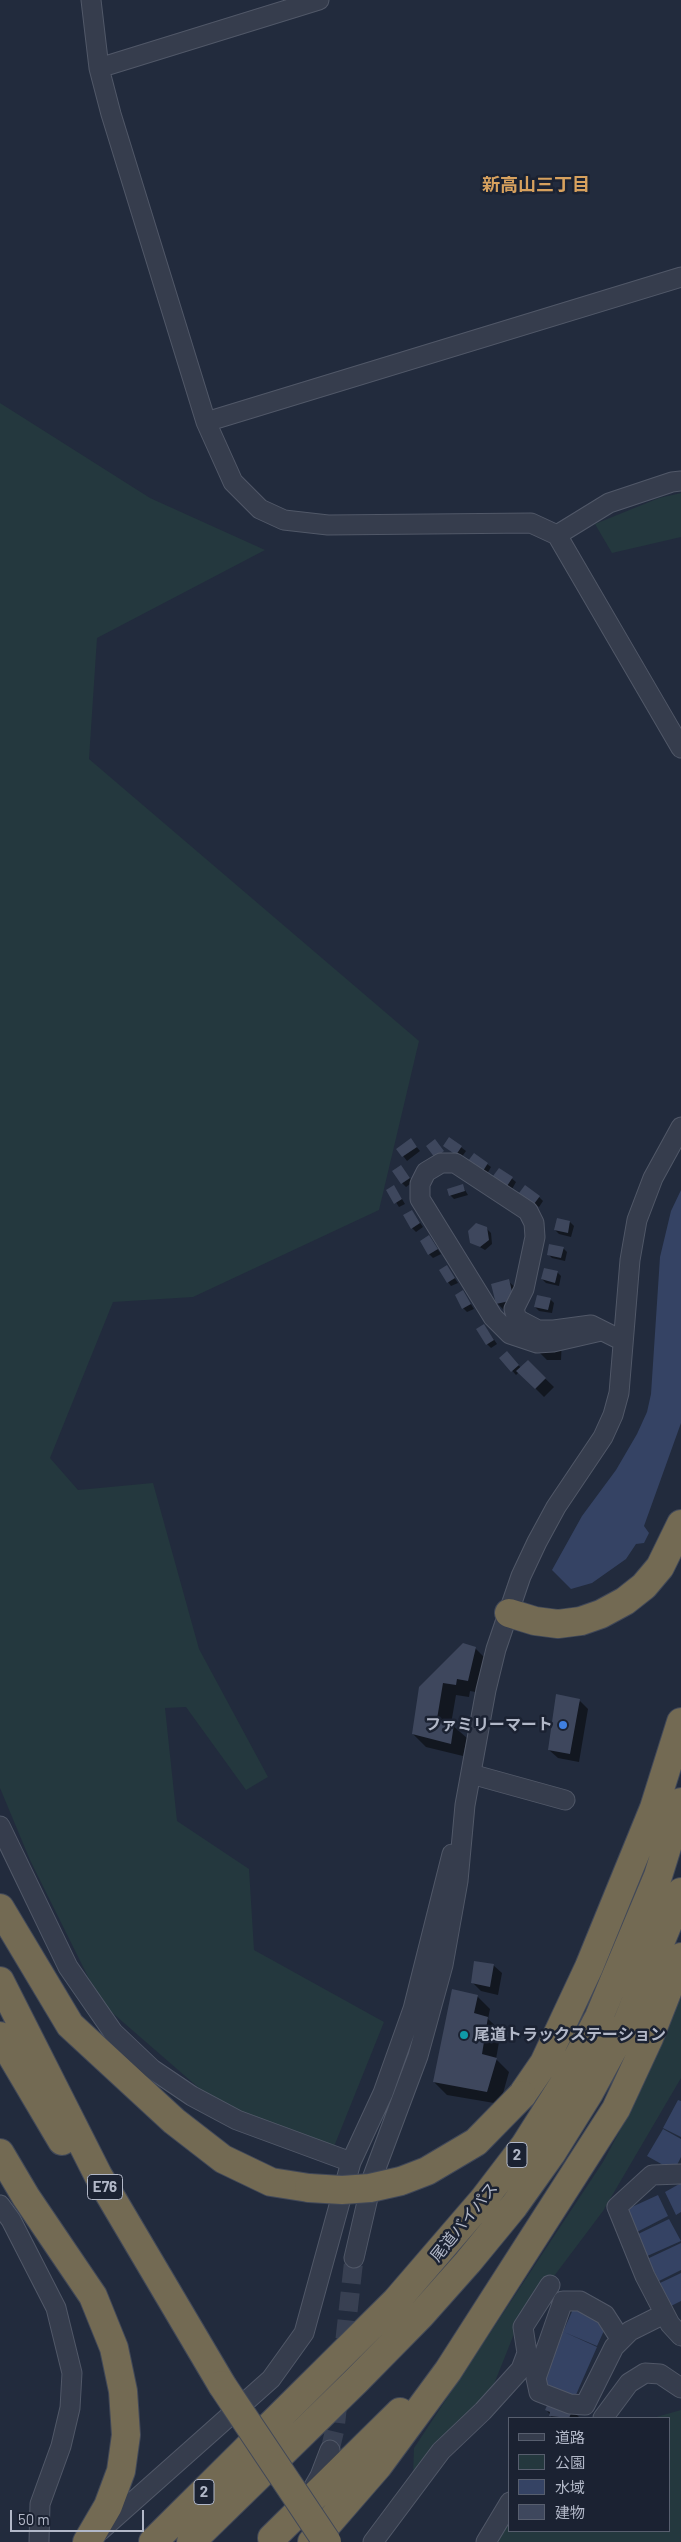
<!DOCTYPE html>
<meta charset="utf-8">
<style>
body{margin:0}
#map{position:relative;width:681px;height:2542px;overflow:hidden;background:#222b3d;font-family:Barlow,"Noto Sans JP",sans-serif}
canvas{display:block}
.legend{position:absolute;left:508px;top:2417px;width:162px;height:115px;box-sizing:border-box;background:#1b2232;border:1px solid #575e6e;margin:0;padding:6px 9px;list-style:none;font-size:15px;color:#b2b8c8}
.legend li{display:flex;align-items:center;gap:10px;height:25px}
.legend b{width:25px;border:1px solid #575e6e}
.scale{position:absolute;left:10px;top:2510px;width:134px;height:22px;box-sizing:border-box;border:2px solid #b2b8c8;border-top:0;padding-left:6px;font-size:15px;line-height:18px;white-space:nowrap;color:#b2b8c8;-webkit-text-stroke:4px #1b2232;paint-order:stroke}
</style>
<div id="map">
<canvas width="681" height="2542"></canvas>
<ul class="legend">
<li><b style="height:6px;background:#363d4d"></b>道路</li>
<li><b style="height:14px;background:#24383e"></b>公園</li>
<li><b style="height:14px;background:#354364"></b>水域</li>
<li><b style="height:14px;background:#3e475d"></b>建物</li>
</ul>
<div class="scale">50 m</div>
</div>
<script>
const c = document.querySelector('canvas').getContext('2d');
c.lineJoin = 'round';
function fillPath(path, color) { c.fillStyle = color; c.fill(path, 'evenodd'); }
const toPath = rows => new Path2D(rows.map(r => 'M' + r).join(''));
function strokePath(path, color, width, dash) { c.strokeStyle = color; c.lineWidth = width; c.lineCap = dash ? 'butt' : 'round'; c.setLineDash(dash || []); c.stroke(path); }
function label(font, color, halo, rows, align = 'center') {
  c.font = font + ' Barlow,"Noto Sans JP",sans-serif'; c.lineWidth = 5; c.setLineDash([]); c.textBaseline = 'middle'; c.strokeStyle = halo; c.fillStyle = color; for (const [text, x, y, turn = 0] of rows) {
    c.save(); c.translate(x, y); c.rotate((+turn || 0) * Math.PI / 180); c.textAlign = isNaN(turn) ? turn : align; if (halo) c.strokeText(text, 0, 0); c.fillText(text, 0, 0); c.restore();
  }
}
const green = toPath([
 [0,403,150,498,265,550,97,638,89,759,419,1041,379,1210,193,1297,113,1302,50,1458,78,1490,153,1483,199,1649,268,1777,246,1790,186,1707,165,1708,177,1821,249,1869,254,1950,384,2022,333,2149,215,2102,101,2003,30,1860,0,1788],
 [681,493,681,537,612,553,595,524,659,498],
 [681,1995,681,2078,603,2211,518,2324,494,2384,413,2476,414,2448,603,2162,623,2125],
 [681,2410,681,2542,494,2542,510,2518,510,2531,670,2531,670,2418,653,2418]
]);
const water = toPath([
 [681,1190,681,1423,644,1526,649,1533,644,1543,636,1544,626,1559,592,1583,571,1589,552,1570,582,1516,616,1470,637,1434,647,1412,651,1394,660,1257,671,1211],
 [678,2100,681,2101,681,2137,663,2128],
 [663,2129,681,2139,681,2157,674,2171,647,2156],
 [681,2183,681,2212,676,2215,665,2192],
 [658,2195,668,2216,635,2233,623,2211],
 [669,2219,681,2241,645,2257,636,2235],
 [681,2243,681,2270,659,2281,647,2259],
 [681,2273,681,2301,671,2306,660,2283],
 [574,2307,608,2322,597,2346,564,2332,597,2347,575,2397,541,2382]
]);
const shadow = toPath([
 [450,1139,466,1151,461,1158,449,1149],
 [411,1140,420,1151,407,1161,398,1149],
 [470,1161,487,1164,491,1167,487,1174],
 [500,1169,516,1182,512,1189,499,1180],
 [404,1170,413,1182,406,1187,402,1183],
 [462,1185,468,1195,454,1199,450,1195],
 [394,1186,405,1204,399,1207,388,1190],
 [520,1193,539,1197,543,1201,539,1207],
 [412,1211,423,1227,416,1232,412,1228],
 [570,1222,574,1226,571,1237,559,1234,555,1230],
 [486,1228,491,1233,492,1244,485,1250,471,1242],
 [429,1237,441,1254,433,1258,429,1254],
 [563,1248,567,1252,565,1261,552,1258,548,1254],
 [447,1267,458,1283,451,1286,448,1282],
 [557,1272,561,1276,559,1286,546,1283,542,1279],
 [508,1281,517,1289,506,1312,497,1303],
 [463,1292,474,1309,467,1312,463,1308],
 [550,1299,554,1303,552,1313,539,1311,535,1307],
 [484,1325,497,1344,491,1348,487,1344],
 [562,1338,561,1360,547,1360,538,1351],
 [507,1353,521,1368,528,1362,554,1387,544,1397,519,1372,516,1375,501,1358],
 [475,1648,488,1661,481,1693,470,1691,469,1697,456,1695,451,1724,467,1738,463,1756,426,1747,413,1734,420,1687],
 [580,1701,588,1709,579,1762,558,1758,549,1750],
 [493,1965,502,1973,498,1995,481,1991,472,1982],
 [477,1996,490,2009,488,2019,501,2031,496,2059,509,2072,500,2104,447,2095,434,2082],
 [546,2409,572,2410,580,2418,552,2418]
]);
const building = toPath([
 [449,1137,462,1146,456,1155,443,1146],
 [411,1138,417,1147,402,1157,396,1149],
 [435,1139,444,1151,435,1158,426,1146],
 [474,1153,488,1163,483,1171,468,1161],
 [401,1165,410,1178,401,1184,392,1171],
 [499,1168,513,1177,507,1186,493,1176],
 [463,1184,465,1191,449,1196,447,1189],
 [394,1185,402,1199,394,1204,386,1190],
 [525,1185,540,1196,534,1204,519,1193],
 [412,1210,420,1223,411,1229,403,1215],
 [557,1218,570,1221,568,1233,554,1230],
 [476,1223,487,1227,489,1240,480,1247,470,1243,468,1231],
 [429,1235,438,1249,428,1255,420,1241],
 [549,1244,564,1247,561,1258,547,1255],
 [447,1265,455,1278,447,1283,439,1270],
 [544,1268,558,1271,555,1283,541,1279],
 [509,1279,514,1300,496,1304,491,1284],
 [463,1290,471,1304,462,1309,455,1295],
 [537,1295,551,1298,548,1310,534,1307],
 [484,1324,494,1340,486,1345,476,1329],
 [507,1351,519,1365,511,1372,499,1358],
 [528,1360,546,1378,535,1389,516,1371],
 [463,1643,476,1647,468,1681,457,1679,456,1685,443,1683,437,1719,454,1724,451,1744,412,1734,419,1687],
 [556,1694,580,1699,570,1754,548,1750],
 [474,1961,494,1964,490,1987,471,1983],
 [452,1989,478,1995,474,2013,488,2017,482,2054,497,2058,487,2092,433,2082],
 [550,2399,573,2409,569,2418,549,2416,550,2412,545,2410]
]);
const minorTunnel = toPath([
 [330,2450,335,2429,354,2258]
]);
const minor = toPath([
 [91,0,99,68,111,114,206,422,233,482,260,509,284,520,328,525,531,523,557,535,681,748],
 [99,68,319,0],
 [206,422,681,277],
 [557,535,609,503,672,482,681,481],
 [601,1331,553,1342,537,1343,510,1334,493,1317,420,1199,420,1184,426,1172,441,1163,455,1163,528,1211,534,1223,535,1237,524,1289,514,1309,517,1319,538,1330,554,1330,591,1325,623,1341],
 [471,1774,565,1800],
 [0,1826,68,1967,113,2032,152,2069,192,2096,237,2120,351,2162],
 [681,2174,652,2175,617,2207,645,2276,670,2324,681,2336],
 [0,2205,11,2220,56,2308,72,2373,70,2408,61,2446,40,2504,39,2542],
 [354,2258,373,2176,418,2056,443,1965,458,1881,465,1805,486,1690,496,1649,521,1576,537,1542,556,1507,603,1437,613,1415,619,1393,630,1260,637,1220,653,1178,681,1127],
 [621,2340,605,2315,580,2301,563,2301,536,2378,539,2392,570,2404,585,2405,614,2347,630,2331,664,2314],
 [603,2418,629,2383,645,2373,660,2374,681,2388],
 [312,2490,320,2476,330,2450],
 [100,2531,271,2379,304,2333,351,2162,383,2093,413,2009,452,1854],
 [373,2542,441,2451,483,2411,521,2369,527,2353,523,2327,550,2285],
 [486,2542,510,2502]
]);
const highway = toPath([
 [509,1613,535,1621,558,1624,581,1621,601,1614,625,1601,644,1586,660,1567,681,1524],
 [0,1908,70,2025,174,2121,223,2159,271,2182,309,2188],
 [0,1981,98,2175,222,2385],
 [0,2036,62,2141],
 [522,2095,544,2063,589,1967,654,1808,681,1722],
 [0,2153,26,2197,93,2296,114,2348,123,2391,126,2435,121,2471,108,2506,87,2542],
 [272,2538,400,2412],
 [153,2542,396,2301,483,2200,525,2145,563,2085,599,2017,658,1876,681,1802],
 [191,2542,356,2381,420,2316,468,2262,514,2206,551,2154,589,2093,627,2023,681,1892],
 [312,2542,378,2466,448,2371,616,2109,649,2038,681,1957]
]);
const highwayBridge = toPath([
 [309,2188,342,2190,370,2188,401,2181,427,2171,476,2142,522,2095],
 [222,2385,327,2542]
]);
const markers = [
 [563,1725,5,"#3f7fe0"],
 [464,2035,5,"#0f9aa8"]
];
const shields = [
 [517,2155,20],
 [105,2187,35],
 [204,2492,20]
];
const shieldNames = [
 ["2",517,2155],
 ["E76",105,2187],
 ["2",204,2492]
];
const poiNames = [
 ["ファミリーマート",553,1725],
 ["尾道トラックステーション",474,2035,"left"]
];
const streetNames = [
 ["尾道バイパス",464,2222,-51]
];
const neighbourhoodNames = [
 ["新高山三丁目",536,185]
];
fillPath(green, '#24383e');
fillPath(water, '#354364');
fillPath(shadow, '#0007');
fillPath(building, '#3e475d');
strokePath(minorTunnel, '#384052', 19, [19, 9]);
strokePath(minor, '#515868', 21);
strokePath(highway, '#414858', 30);
strokePath(minor, '#363d4d', 19);
strokePath(highway, '#736a53', 28);
strokePath(highwayBridge, '#414858', 30, []);
strokePath(highwayBridge, '#736a53', 28);
for (const [x, y, r, color] of markers) { const dot = new Path2D(); dot.arc(x, y, r, 0, 2 * Math.PI); c.fillStyle = color; c.fill(dot); strokePath(dot, '#1b2232', 2); }
for (const [x, y, w] of shields) { const box = new Path2D(); box.roundRect(x - w / 2, y - 12.5, w, 25, 4); c.fillStyle = '#1b2232'; c.fill(box); strokePath(box, '#b2b8c8', 1); }
label('bold 15px', '#b2b8c8', null, shieldNames);
label('bold 16px', '#b2b8c8', '#1b2232', poiNames, 'right');
label('16px', '#b2b8c8', '#1b2232', streetNames);
label('bold 18px', '#d7a15e', '#1b2232', neighbourhoodNames);
</script>
